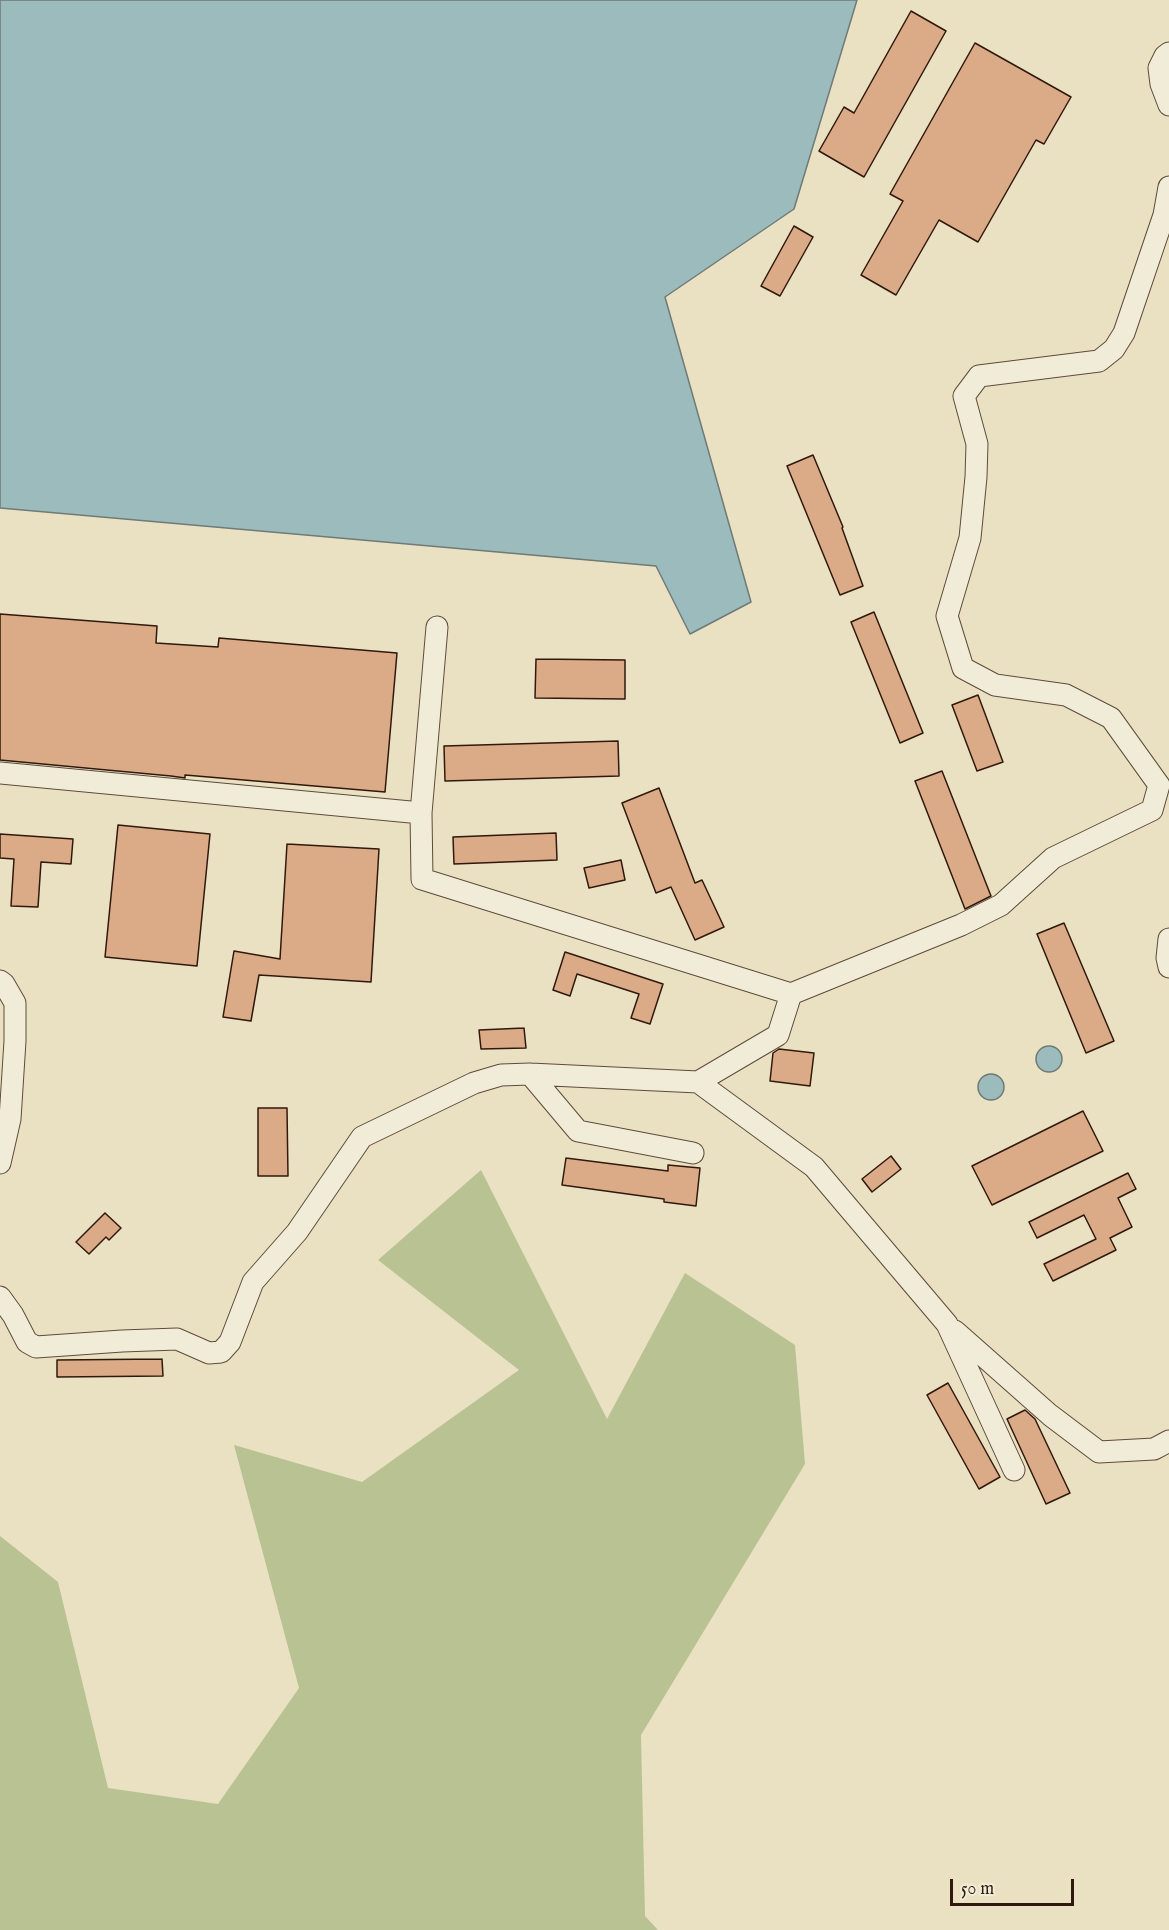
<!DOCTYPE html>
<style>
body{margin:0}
#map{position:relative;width:1169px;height:1930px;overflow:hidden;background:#eae1c3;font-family:"IM FELL English",serif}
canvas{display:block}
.scale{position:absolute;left:950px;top:1879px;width:124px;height:27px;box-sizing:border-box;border:3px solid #30190c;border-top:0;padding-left:8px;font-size:18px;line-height:21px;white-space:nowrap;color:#30190c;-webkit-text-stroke:4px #f1ecd8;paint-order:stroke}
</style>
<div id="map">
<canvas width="1169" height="1930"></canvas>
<div class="scale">50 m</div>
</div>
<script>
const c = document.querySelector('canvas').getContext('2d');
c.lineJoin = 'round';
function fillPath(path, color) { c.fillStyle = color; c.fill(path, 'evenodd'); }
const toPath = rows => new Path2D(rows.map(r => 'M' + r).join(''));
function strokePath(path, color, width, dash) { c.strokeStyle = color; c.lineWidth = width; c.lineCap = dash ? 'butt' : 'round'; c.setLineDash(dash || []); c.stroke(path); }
const green = toPath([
 [481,1170,607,1419,685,1273,795,1345,805,1464,641,1735,645,1916,658,1930,0,1930,0,1536,58,1582,108,1788,218,1804,299,1688,234,1445,362,1482,519,1370,378,1260]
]);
const water = toPath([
 [0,0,857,0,794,209,665,297,751,602,690,634,656,566,0,508,0,0],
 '1036 1059a13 13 0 1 1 26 0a13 13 0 1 1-26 0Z',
 '978 1087a13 13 0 1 1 26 0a13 13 0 1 1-26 0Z'
]);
const building = toPath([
 [911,11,946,31,864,177,819,151,844,107,854,113,911,11],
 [975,43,1071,97,1044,144,1036,140,978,242,939,220,896,295,861,275,903,201,890,194,975,43],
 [794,226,813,237,780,296,761,286,794,226],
 [813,455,843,527,842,528,863,586,840,595,787,466,813,455],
 [874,612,923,733,900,743,851,622,874,612],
 [0,614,157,626,156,643,218,647,219,638,397,653,385,792,185,775,185,778,171,776,0,760,0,614],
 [536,659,625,660,625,699,535,698,536,659],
 [978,695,1003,762,977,771,952,705,978,695],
 [618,741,619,776,445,781,444,746,618,741],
 [942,771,991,896,965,909,915,781,942,771],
 [659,788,695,883,702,880,724,927,695,940,671,887,656,893,622,803,659,788],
 [118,825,210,834,197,966,105,957,118,825],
 [556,833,557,860,454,864,453,837,556,833],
 [0,834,73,839,71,864,41,862,38,907,11,906,14,859,0,858,0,834],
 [287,844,379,849,371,982,259,975,251,1021,223,1017,234,951,280,959,287,844],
 [621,860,625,880,589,888,584,868,621,860],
 [1064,923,1114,1041,1086,1053,1037,934,1064,923],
 [565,952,663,984,650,1024,631,1018,639,994,577,974,570,996,553,990,565,952],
 [524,1028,526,1048,481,1049,479,1030,524,1028],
 [779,1049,814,1053,810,1086,770,1081,773,1053,779,1049],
 [258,1108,287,1108,288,1176,258,1176,258,1108],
 [1083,1111,1103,1151,992,1205,972,1166,1083,1111],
 [891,1156,901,1169,872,1192,862,1179,891,1156],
 [566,1158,668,1171,668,1165,700,1168,696,1206,664,1202,664,1199,562,1185,566,1158],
 [1128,1173,1136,1189,1118,1198,1132,1227,1110,1238,1116,1250,1053,1281,1044,1264,1096,1239,1084,1215,1037,1238,1029,1222,1128,1173],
 [105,1213,121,1228,109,1240,106,1237,89,1254,76,1242,105,1213],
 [162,1359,163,1376,57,1377,57,1360,162,1359],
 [948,1383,1000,1477,979,1489,927,1395,948,1383],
 [1025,1410,1035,1419,1070,1493,1046,1504,1007,1419,1025,1410]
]);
const minor = toPath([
 [1169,53,1165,56,1159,68,1161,84,1169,105],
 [437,627,421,813,422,879,791,994,961,925,1001,905,1053,858,1152,810,1159,785,1111,718,1066,695,995,685,963,668,947,616,970,538,976,477,977,444,964,396,979,376,1099,361,1114,349,1124,333,1164,215,1169,187],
 [0,773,421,813],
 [1169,939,1167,958,1169,967],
 [0,981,4,984,15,1003,15,1041,10,1119,0,1163],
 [530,1074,578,1131,693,1153],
 [698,1082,814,1167,947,1324,1014,1470],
 [0,1297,13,1315,27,1342,36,1347,122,1341,177,1339,209,1353,221,1352,230,1342,253,1282,297,1232,362,1137,474,1083,501,1075,530,1074,698,1082,778,1035,791,994],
 [955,1331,1050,1415,1099,1452,1154,1449,1169,1441]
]);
fillPath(green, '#b9c292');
fillPath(water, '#9bbbbd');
strokePath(water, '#707a76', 1.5);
fillPath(building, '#dbab88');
strokePath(building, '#30190c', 1.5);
strokePath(minor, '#5e4b3a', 23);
strokePath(minor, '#f1ecd8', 21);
</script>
